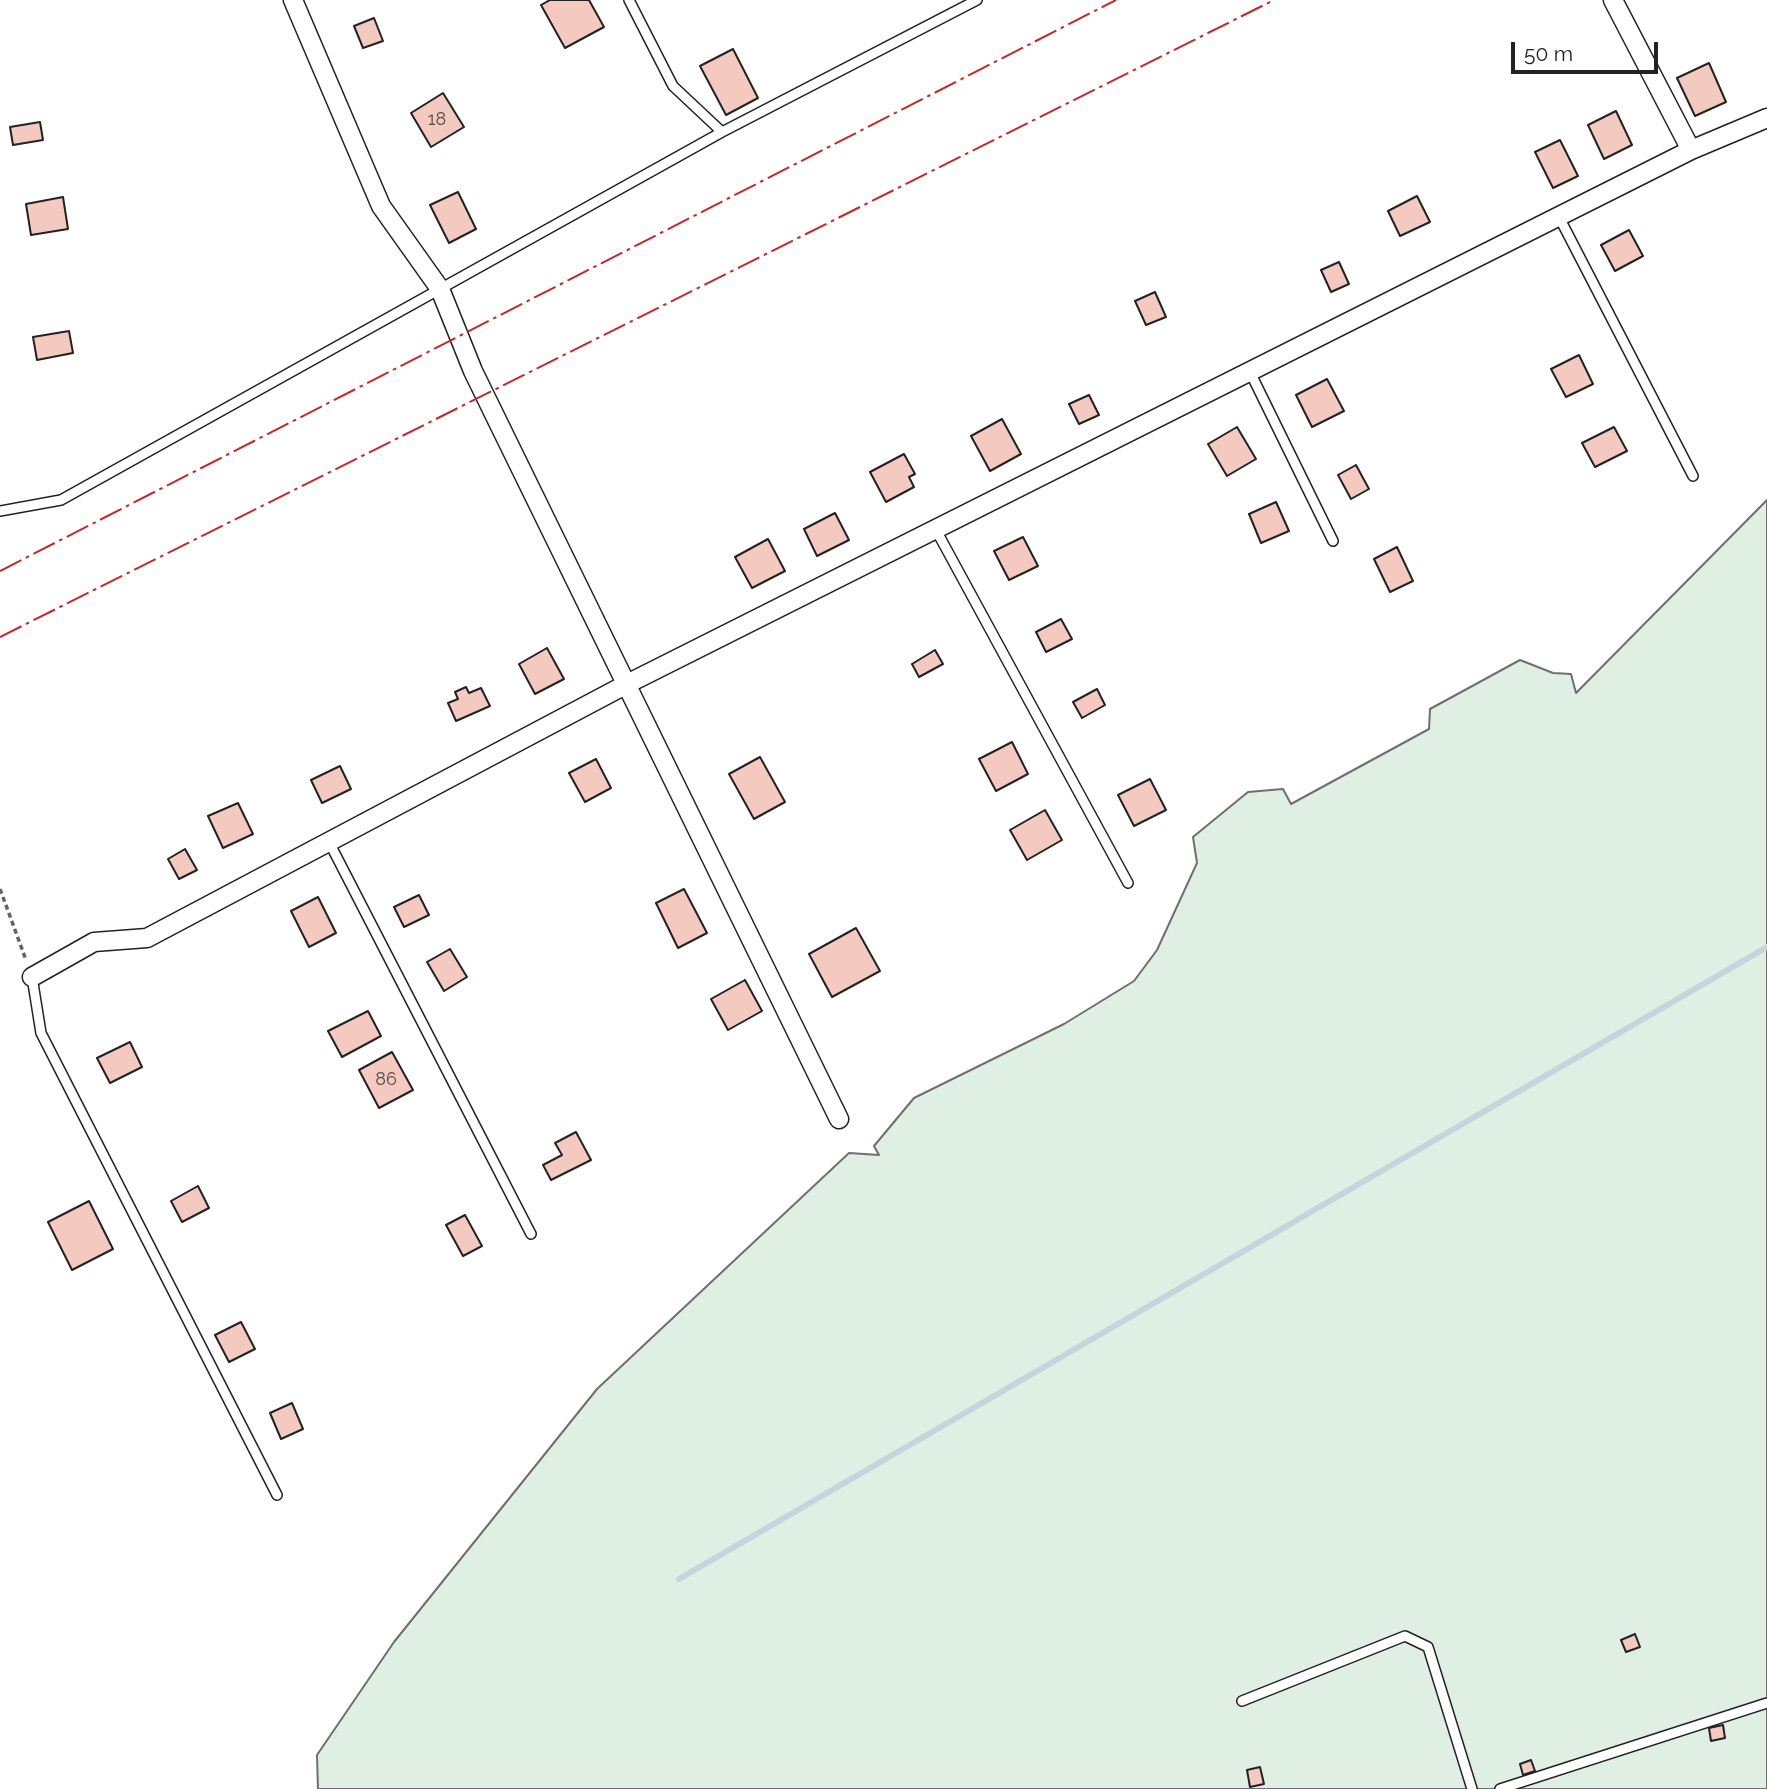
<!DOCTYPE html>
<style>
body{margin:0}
#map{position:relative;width:1767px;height:1789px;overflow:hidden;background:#fff;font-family:Raleway,sans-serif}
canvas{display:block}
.scale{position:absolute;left:1511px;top:42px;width:147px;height:32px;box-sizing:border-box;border:4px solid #222;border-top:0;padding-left:9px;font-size:21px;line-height:24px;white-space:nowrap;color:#222;-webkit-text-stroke:5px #fff;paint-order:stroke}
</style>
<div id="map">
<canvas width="1767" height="1789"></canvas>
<div class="scale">50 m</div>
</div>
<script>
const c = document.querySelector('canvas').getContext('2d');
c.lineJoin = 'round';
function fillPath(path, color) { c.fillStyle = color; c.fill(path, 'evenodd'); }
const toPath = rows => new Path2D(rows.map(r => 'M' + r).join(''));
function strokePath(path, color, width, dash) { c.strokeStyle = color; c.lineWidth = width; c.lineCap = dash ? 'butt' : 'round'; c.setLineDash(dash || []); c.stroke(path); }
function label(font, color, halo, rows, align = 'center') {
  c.font = font + ' Raleway,sans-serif'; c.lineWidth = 5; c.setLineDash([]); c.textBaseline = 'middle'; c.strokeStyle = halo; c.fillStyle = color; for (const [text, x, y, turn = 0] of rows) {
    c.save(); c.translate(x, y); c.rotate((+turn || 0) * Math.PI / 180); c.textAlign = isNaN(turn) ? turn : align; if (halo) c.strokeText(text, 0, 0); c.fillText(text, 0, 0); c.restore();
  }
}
const green = toPath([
 [1767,500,1767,1789,318,1789,317,1755,394,1642,597,1389,849,1153,879,1155,874,1146,914,1098,1064,1024,1134,981,1157,950,1197,863,1193,837,1248,792,1283,789,1291,804,1429,729,1430,709,1520,660,1553,673,1571,674,1576,693,1767,500]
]);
const stream = toPath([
 [679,1579,1767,947]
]);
const building = toPath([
 [550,0,589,0,604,27,565,48,541,5,550,0],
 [374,18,383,41,363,48,354,26,374,18],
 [733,49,758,98,726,115,700,66,733,49],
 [1709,63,1726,102,1695,116,1677,78,1709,63],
 [443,93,464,127,431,147,411,113,443,93],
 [1616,111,1632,145,1604,159,1588,125,1616,111],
 [40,122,43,140,13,145,10,127,40,122],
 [1560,140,1578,176,1553,188,1535,152,1560,140],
 [458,192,476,229,449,243,430,205,458,192],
 [1417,196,1430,222,1400,236,1388,211,1417,196],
 [63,197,68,229,31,235,26,204,63,197],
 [1629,230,1643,256,1615,271,1601,245,1629,230],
 [1339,262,1349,284,1331,292,1321,270,1339,262],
 [1155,292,1166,317,1146,325,1135,301,1155,292],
 [69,331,73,353,37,360,33,337,69,331],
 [1579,355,1593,384,1566,397,1551,369,1579,355],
 [1327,379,1344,411,1312,427,1296,395,1327,379],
 [1089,395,1099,415,1079,424,1069,404,1089,395],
 [1002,419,1021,454,990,471,971,436,1002,419],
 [1237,427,1256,459,1227,476,1208,444,1237,427],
 [1614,427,1627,451,1595,467,1582,443,1614,427],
 [904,454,915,474,909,477,914,487,886,502,870,472,904,454],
 [1356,465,1369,489,1351,499,1338,475,1356,465],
 [1276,502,1289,531,1261,543,1249,514,1276,502],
 [835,513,849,540,817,556,804,529,835,513],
 [1023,537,1038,566,1009,580,994,551,1023,537],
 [768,539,785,571,752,588,735,557,768,539],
 [1397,547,1413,581,1390,592,1374,559,1397,547],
 [1061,619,1072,639,1046,652,1036,632,1061,619],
 [547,648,564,679,535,694,519,664,547,648],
 [935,650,943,664,919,677,912,664,935,650],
 [466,687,469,693,481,688,490,706,456,721,448,703,458,699,455,692,466,687],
 [1097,689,1105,705,1082,718,1073,702,1097,689],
 [1012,742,1028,774,996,791,979,759,1012,742],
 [760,757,785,802,754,819,729,774,760,757],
 [596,759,611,788,585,802,569,773,596,759],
 [340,766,351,789,322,803,311,780,340,766],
 [1150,779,1166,810,1134,826,1118,795,1150,779],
 [238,803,253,834,223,848,208,816,238,803],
 [1045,810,1062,840,1027,860,1010,830,1045,810],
 [185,849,197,870,179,879,168,859,185,849],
 [684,889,707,933,678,948,656,903,684,889],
 [419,895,429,915,404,927,394,907,419,895],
 [318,897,336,933,309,947,291,911,318,897],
 [856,928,880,971,832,997,809,954,856,928],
 [450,949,467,977,444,991,427,962,450,949],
 [745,980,762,1011,728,1030,711,999,745,980],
 [368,1011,381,1036,342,1057,328,1031,368,1011],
 [130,1042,142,1067,110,1083,97,1058,130,1042],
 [392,1052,413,1090,379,1108,359,1070,392,1052],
 [576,1132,591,1160,551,1180,543,1165,562,1155,555,1143,576,1132],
 [198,1186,209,1208,182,1222,171,1201,198,1186],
 [89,1201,113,1249,72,1270,48,1222,89,1201],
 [465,1215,482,1246,463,1256,446,1225,465,1215],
 [241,1322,255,1349,229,1362,215,1335,241,1322],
 [292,1403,303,1429,281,1439,270,1413,292,1403],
 [1635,1634,1640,1647,1626,1652,1621,1640,1635,1634],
 [1723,1725,1725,1738,1711,1741,1709,1728,1723,1725],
 [1531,1760,1535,1771,1523,1775,1520,1764,1531,1760],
 [1260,1767,1264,1784,1250,1787,1247,1770,1260,1767]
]);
const path = toPath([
 [0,889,26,960]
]);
const lane = toPath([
 [629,0,673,86,722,132],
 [1559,217,1693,476],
 [1250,372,1333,541],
 [0,511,61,500,722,132,977,0],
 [936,530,1128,883],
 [329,842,531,1234],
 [32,977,41,1033,277,1495],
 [1242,1701,1405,1636,1428,1647,1472,1789],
 [1500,1789,1767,1703]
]);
const street = toPath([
 [293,0,381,206,440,289,473,371,839,1119],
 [1613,0,1691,150],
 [32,977,94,942,147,938,627,684,1691,150,1767,118]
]);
const power = toPath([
 [0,571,1116,0],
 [0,637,1274,0]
]);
const numberNames = [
 ["18",437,120],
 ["86",386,1080]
];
fillPath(green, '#e0efe3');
strokePath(green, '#6f6f6f', 2);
strokePath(stream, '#c7d3dd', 6);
fillPath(building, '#f3c9c0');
strokePath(building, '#222', 2);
strokePath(lane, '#222', 12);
strokePath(street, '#222', 21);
strokePath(path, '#646464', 3.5, [5, 3.5]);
strokePath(lane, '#fff', 9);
strokePath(street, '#fff', 18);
strokePath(power, '#c62828', 2, [24, 5, 3.5, 5]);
label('18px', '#564c4a', null, numberNames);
</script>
